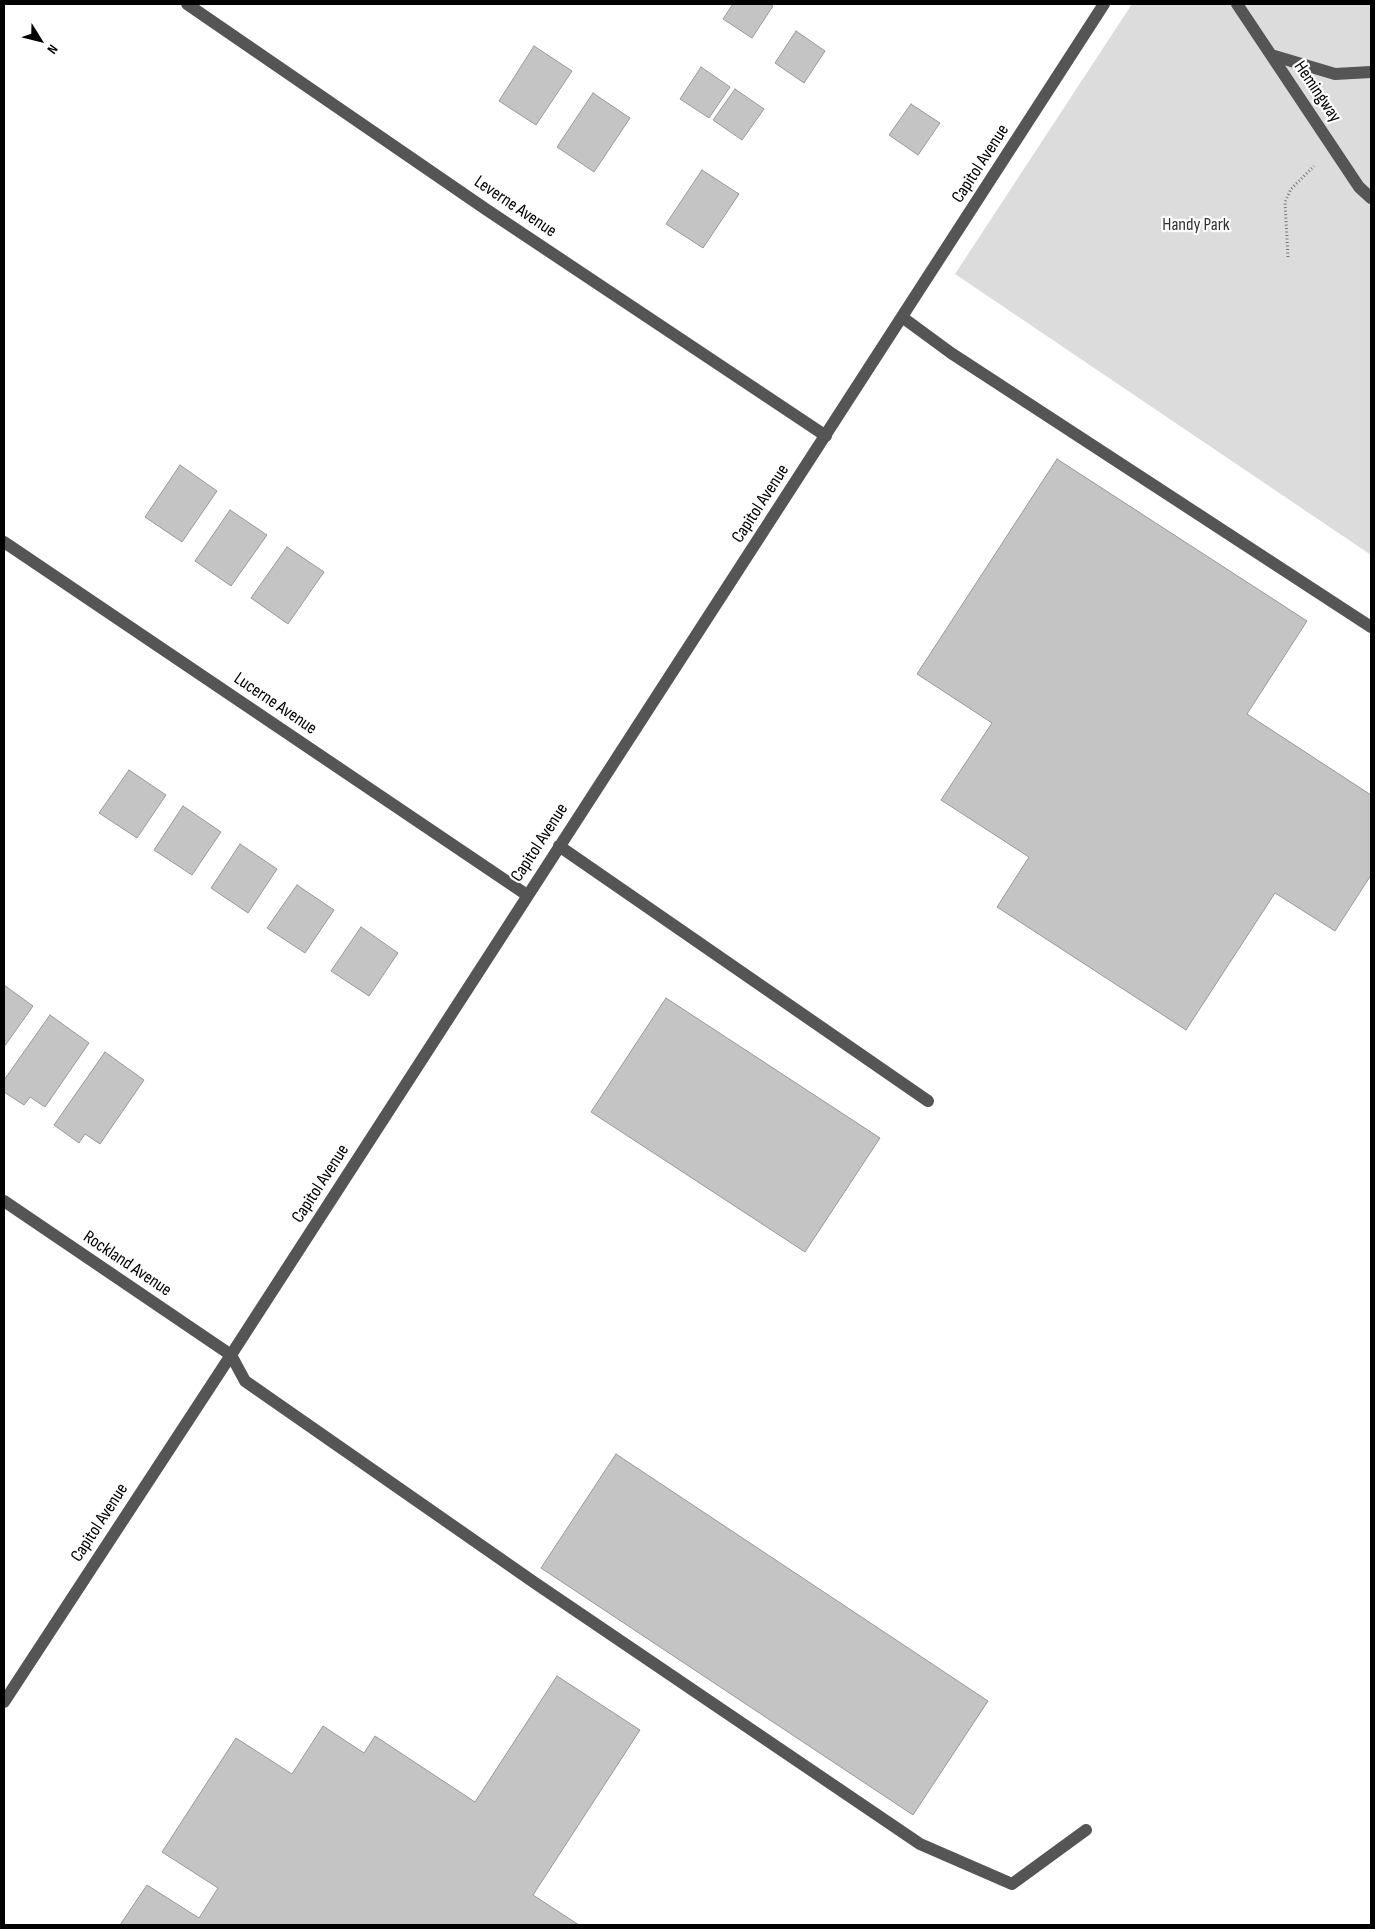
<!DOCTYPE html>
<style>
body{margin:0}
#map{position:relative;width:1375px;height:1929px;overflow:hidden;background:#fff;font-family:"Sofia Sans Condensed",sans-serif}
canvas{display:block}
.frame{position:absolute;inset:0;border:5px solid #000;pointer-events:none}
.north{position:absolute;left:15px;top:15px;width:50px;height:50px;-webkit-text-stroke:4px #fff;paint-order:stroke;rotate:126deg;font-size:14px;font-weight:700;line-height:20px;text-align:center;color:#000}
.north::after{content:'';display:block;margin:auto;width:18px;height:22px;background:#000;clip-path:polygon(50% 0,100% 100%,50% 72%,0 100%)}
</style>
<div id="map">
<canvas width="1375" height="1929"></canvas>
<div class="frame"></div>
<div class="north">N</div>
</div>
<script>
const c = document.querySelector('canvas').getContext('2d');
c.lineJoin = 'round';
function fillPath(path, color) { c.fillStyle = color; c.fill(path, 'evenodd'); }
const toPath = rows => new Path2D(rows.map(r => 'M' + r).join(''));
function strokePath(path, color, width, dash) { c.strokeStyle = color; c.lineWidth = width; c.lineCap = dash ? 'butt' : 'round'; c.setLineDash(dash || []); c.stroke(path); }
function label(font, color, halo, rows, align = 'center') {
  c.font = font + ' "Sofia Sans Condensed",sans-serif'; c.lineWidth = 4.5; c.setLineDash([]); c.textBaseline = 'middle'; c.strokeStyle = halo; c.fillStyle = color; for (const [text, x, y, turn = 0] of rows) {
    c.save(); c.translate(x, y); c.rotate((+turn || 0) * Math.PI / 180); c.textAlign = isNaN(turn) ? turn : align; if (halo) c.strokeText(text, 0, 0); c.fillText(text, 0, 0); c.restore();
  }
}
const green = toPath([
 [1132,4,1371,4,1371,555,955,274]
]);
const building = toPath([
 [733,4,769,4,773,6,752,38,723,19,733,4],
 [796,31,825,51,804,83,775,63,796,31],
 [534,46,572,71,536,125,499,101,534,46],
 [701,67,730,87,709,118,680,99,701,67],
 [735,89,764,109,742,140,713,120,735,89],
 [593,93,630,118,594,172,557,147,593,93],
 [911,104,940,123,918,155,889,135,911,104],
 [702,170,739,194,703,248,666,224,702,170],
 [1057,459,1307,621,1247,714,1371,795,1371,875,1335,931,1275,893,1186,1030,997,907,1029,857,941,800,992,723,917,674,1057,459],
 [180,465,217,491,182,542,145,517,180,465],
 [230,510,267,535,231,586,195,561,230,510],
 [287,547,324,572,288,624,251,598,287,547],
 [129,770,166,795,137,838,99,813,129,770],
 [183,806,221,832,192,875,154,850,183,806],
 [240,844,277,869,248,913,211,888,240,844],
 [297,885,334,910,305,953,267,928,297,885],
 [361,927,398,953,369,996,331,971,361,927],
 [4,985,33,1006,4,1047,4,985],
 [666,998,880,1138,805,1252,591,1112,666,998],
 [50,1015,89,1043,45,1107,30,1097,24,1105,4,1092,4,1080,50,1015],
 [105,1052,144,1080,100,1144,85,1134,79,1143,54,1125,105,1052],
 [616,1454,988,1701,913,1815,541,1568,616,1454],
 [557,1676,640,1730,533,1895,579,1925,120,1925,147,1885,199,1918,218,1888,162,1852,236,1738,292,1774,323,1726,364,1753,375,1736,475,1802,557,1676]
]);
const path = toPath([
 [1288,257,1285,202,1291,189,1314,166]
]);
const minor = toPath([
 [187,4,487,210,826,436],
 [1237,4,1359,187,1371,198],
 [1271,55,1335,74,1371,72],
 [902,317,951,353,1371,627],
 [4,542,527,895],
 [559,846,928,1101],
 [4,1201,231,1355,245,1381,535,1583,920,1844,1012,1884,1086,1830],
 [4,1702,231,1355,1104,4]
]);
const streetNames = [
 ["Hemingway",1317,92,56],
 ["Capitol Avenue",981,164,-57],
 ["Leverne Avenue",515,207,34],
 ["Capitol Avenue",761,504,-57],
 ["Lucerne Avenue",275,704,34],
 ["Capitol Avenue",540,843,-57],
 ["Capitol Avenue",321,1184,-57],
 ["Rockland Avenue",127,1264,34],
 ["Capitol Avenue",100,1523,-57]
];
const parkNames = [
 ["Handy Park",1196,225]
];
fillPath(green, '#dcdcdc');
fillPath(building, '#c4c4c4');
strokePath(building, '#999', 1);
strokePath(path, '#777', 3, [1, 2.5]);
strokePath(minor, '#555', 12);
label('18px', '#000', '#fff', streetNames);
label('18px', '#333', '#fff', parkNames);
</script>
